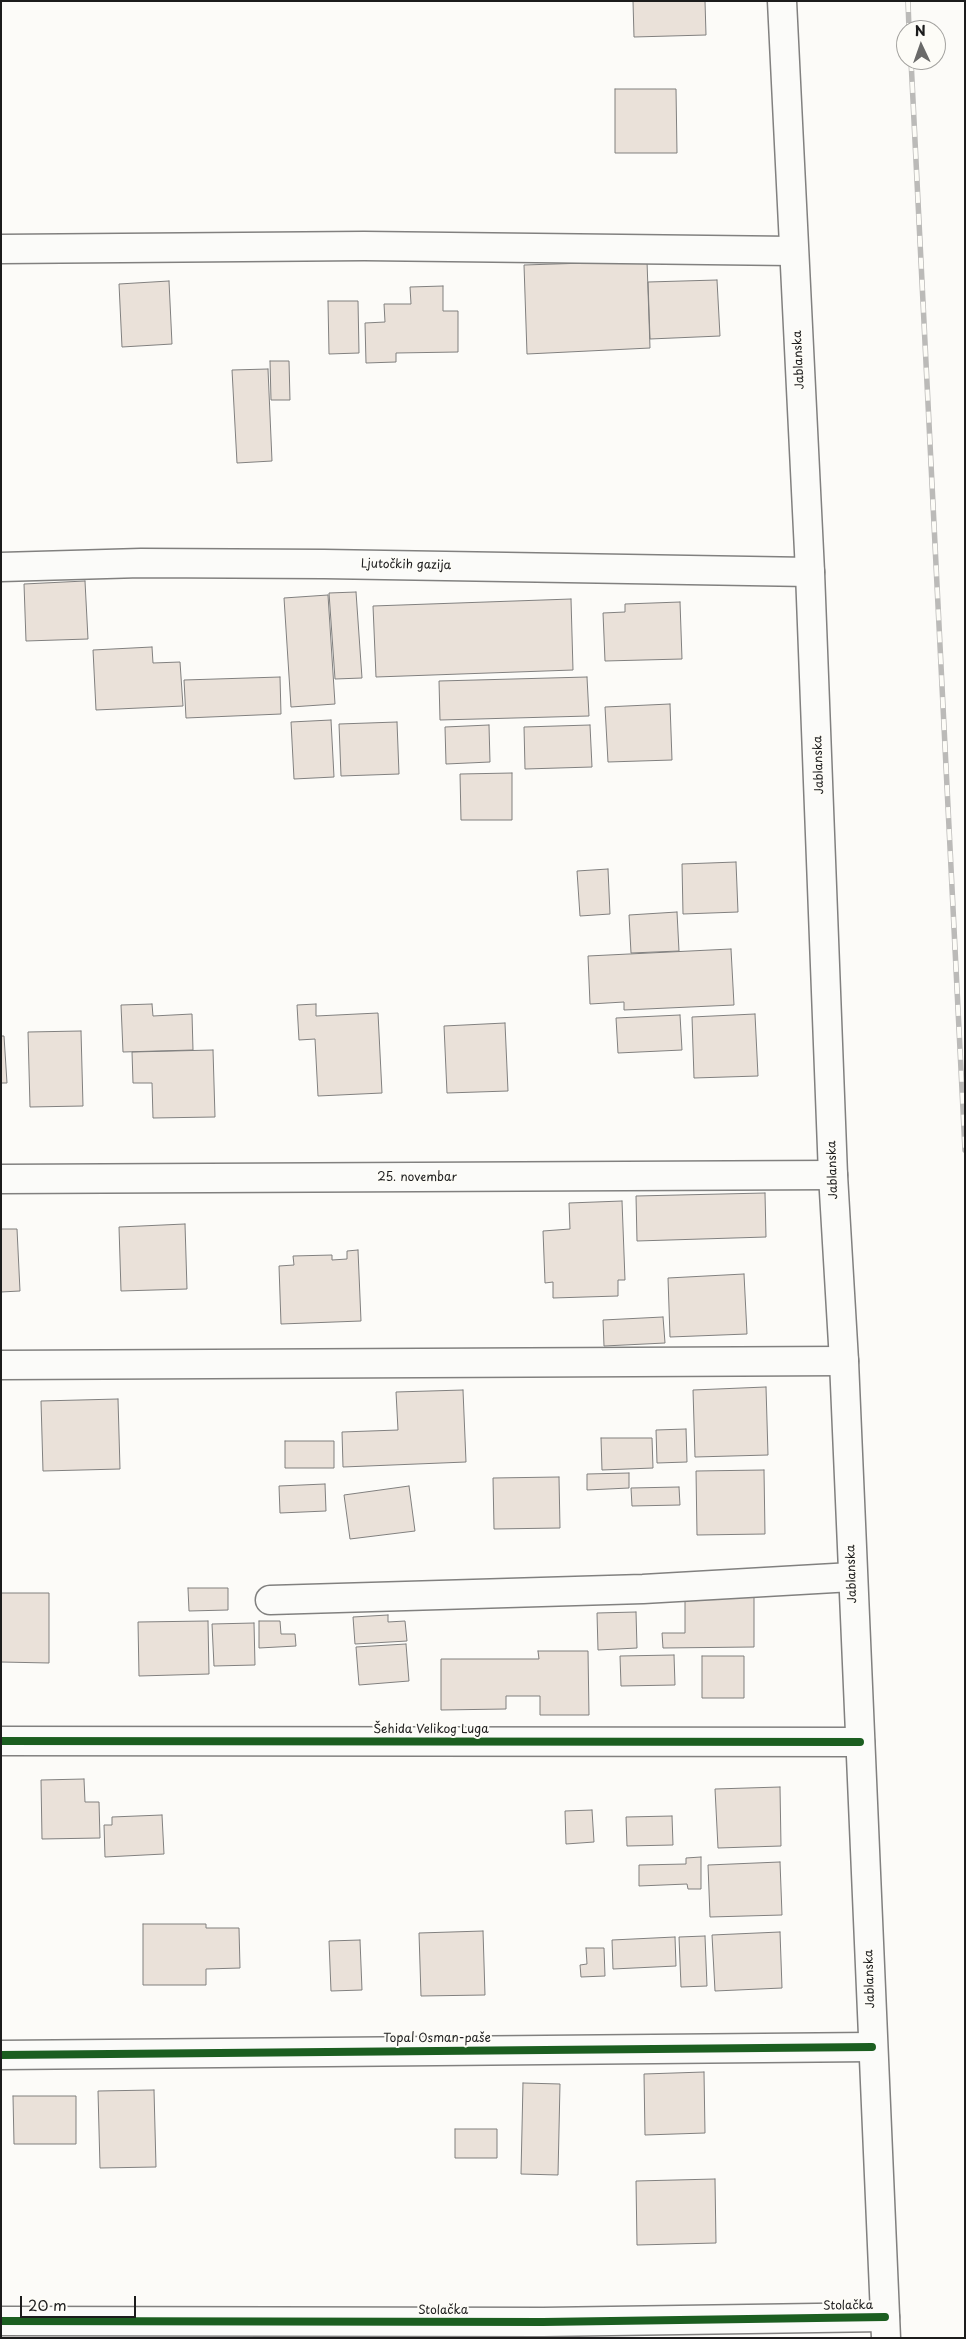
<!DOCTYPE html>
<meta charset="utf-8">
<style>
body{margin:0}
#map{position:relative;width:966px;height:2339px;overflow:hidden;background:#fcfbf8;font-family:"Playpen Sans",sans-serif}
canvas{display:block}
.frame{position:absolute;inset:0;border:2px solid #1c1c1c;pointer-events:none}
.north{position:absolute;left:896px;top:20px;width:50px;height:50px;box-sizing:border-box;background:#fdfcf7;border:1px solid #a3a29f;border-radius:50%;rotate:357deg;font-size:14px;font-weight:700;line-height:20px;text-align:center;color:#1c1c1c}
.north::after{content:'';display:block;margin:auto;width:18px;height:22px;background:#6a6a69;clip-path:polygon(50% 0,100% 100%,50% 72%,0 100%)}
.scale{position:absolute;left:20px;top:2296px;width:116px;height:22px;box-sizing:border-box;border:2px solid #1c1c1c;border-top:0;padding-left:6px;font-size:15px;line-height:18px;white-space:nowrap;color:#1c1c1c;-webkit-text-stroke:4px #fdfcf7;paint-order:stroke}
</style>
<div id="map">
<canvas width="966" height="2339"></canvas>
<div class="frame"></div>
<div class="north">N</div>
<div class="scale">20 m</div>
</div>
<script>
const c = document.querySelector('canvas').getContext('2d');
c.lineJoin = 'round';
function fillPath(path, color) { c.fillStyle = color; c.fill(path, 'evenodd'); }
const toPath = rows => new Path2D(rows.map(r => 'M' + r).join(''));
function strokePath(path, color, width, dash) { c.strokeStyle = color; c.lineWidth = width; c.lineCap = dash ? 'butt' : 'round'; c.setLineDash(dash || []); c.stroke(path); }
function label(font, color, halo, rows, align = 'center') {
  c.font = font + ' "Playpen Sans",sans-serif'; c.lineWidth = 4; c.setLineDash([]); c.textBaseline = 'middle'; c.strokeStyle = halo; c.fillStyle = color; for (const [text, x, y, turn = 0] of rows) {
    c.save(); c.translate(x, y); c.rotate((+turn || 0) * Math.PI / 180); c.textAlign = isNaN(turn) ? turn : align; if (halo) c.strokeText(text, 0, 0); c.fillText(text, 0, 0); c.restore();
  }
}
const building = toPath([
 [633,1,705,1,706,35,634,37,633,1],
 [615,89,676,89,677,153,615,153,615,89],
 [647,261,650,348,527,354,524,265,647,261],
 [717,280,720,336,650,339,648,282,717,280],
 [169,281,172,344,122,347,119,284,169,281],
 [443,286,443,311,458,311,458,352,396,353,396,362,366,363,365,323,385,322,384,304,411,304,410,287,443,286],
 [328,301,358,301,359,353,329,354,328,301],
 [270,361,289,361,290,400,271,400,270,361],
 [268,369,272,461,237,463,232,370,268,369],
 [85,581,88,639,26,641,24,584,85,581],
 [356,592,362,678,335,679,329,593,356,592],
 [328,595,335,704,291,707,284,598,328,595],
 [571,599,573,670,376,677,373,606,571,599],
 [680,602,682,659,605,661,603,613,625,612,625,604,680,602],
 [152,647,153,663,180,662,183,706,96,710,93,650,152,647],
 [280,677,281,714,186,718,184,680,280,677],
 [587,677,589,716,440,720,439,681,587,677],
 [670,704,672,760,608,762,605,707,670,704],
 [331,720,334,777,294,779,291,722,331,720],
 [397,722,399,774,341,776,339,724,397,722],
 [489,725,490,762,446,764,445,727,489,725],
 [590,725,592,767,525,769,524,727,590,725],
 [512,773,512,820,461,820,460,774,512,773],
 [736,862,738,912,683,914,682,864,736,862],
 [608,869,610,914,580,916,577,871,608,869],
 [677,912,679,951,631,953,629,915,677,912],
 [731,949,734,1005,624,1010,624,1002,590,1004,588,956,731,949],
 [152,1004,153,1016,192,1014,193,1050,123,1052,121,1005,152,1004],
 [316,1004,316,1016,378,1013,382,1093,318,1096,315,1039,299,1040,297,1005,316,1004],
 [755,1014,758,1076,694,1078,692,1017,755,1014],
 [680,1015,682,1050,618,1053,616,1018,680,1015],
 [505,1023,508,1091,447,1093,444,1026,505,1023],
 [81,1031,83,1106,30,1107,28,1032,81,1031],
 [1,1036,4,1036,7,1083,1,1083,1,1036],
 [213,1050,215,1117,153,1118,152,1083,133,1083,132,1052,213,1050],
 [765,1193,766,1237,637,1241,636,1196,765,1193],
 [622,1201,625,1280,618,1280,618,1296,553,1298,553,1282,545,1283,543,1231,570,1229,569,1203,622,1201],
 [185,1224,187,1289,121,1291,119,1227,185,1224],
 [1,1229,17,1229,20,1291,1,1292,1,1229],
 [358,1250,361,1321,281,1324,279,1266,294,1265,293,1256,332,1255,332,1260,347,1259,347,1251,358,1250],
 [744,1274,747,1334,670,1337,668,1278,744,1274],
 [663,1317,665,1343,604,1346,603,1320,663,1317],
 [766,1387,768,1455,695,1457,693,1390,766,1387],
 [463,1390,466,1462,343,1467,342,1432,398,1430,396,1392,463,1390],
 [118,1399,120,1469,43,1471,41,1401,118,1399],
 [686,1429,687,1462,657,1463,656,1430,686,1429],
 [601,1438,652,1438,653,1468,602,1470,601,1438],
 [285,1441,334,1441,334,1468,285,1468,285,1441],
 [764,1470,765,1534,697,1535,696,1471,764,1470],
 [629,1473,629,1488,587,1490,587,1474,629,1473],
 [559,1477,560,1528,494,1529,493,1478,559,1477],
 [325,1484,326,1511,280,1513,279,1486,325,1484],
 [409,1486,415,1531,350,1539,344,1495,409,1486],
 [679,1487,680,1505,632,1506,631,1488,679,1487],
 [188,1588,228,1588,228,1610,189,1611,188,1588],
 [1,1593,49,1593,49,1663,1,1662,1,1593],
 [685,1597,754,1597,754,1647,663,1648,662,1633,685,1633,685,1597],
 [636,1612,637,1648,598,1650,597,1613,636,1612],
 [388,1615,388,1622,405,1621,407,1641,355,1644,353,1617,388,1615],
 [208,1621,209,1674,139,1676,138,1622,208,1621],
 [259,1621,280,1621,281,1634,295,1634,296,1646,259,1648,259,1621],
 [254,1623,255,1665,214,1666,212,1624,254,1623],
 [406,1644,409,1681,359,1685,356,1647,406,1644],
 [538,1651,588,1651,589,1715,540,1715,540,1696,506,1696,506,1709,441,1710,441,1659,539,1659,538,1651],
 [674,1655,675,1685,621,1686,620,1656,674,1655],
 [702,1656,744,1656,744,1698,702,1698,702,1656],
 [84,1779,85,1802,99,1802,100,1838,42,1839,41,1780,84,1779],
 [780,1787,781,1846,718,1848,715,1789,780,1787],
 [592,1810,594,1842,566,1844,565,1811,592,1810],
 [162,1815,164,1854,105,1857,104,1825,112,1825,112,1817,162,1815],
 [672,1816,673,1845,627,1846,626,1817,672,1816],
 [701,1857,701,1889,688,1889,687,1884,639,1886,639,1865,686,1864,686,1858,701,1857],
 [780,1862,782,1915,710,1917,708,1865,780,1862],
 [143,1924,206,1924,206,1928,239,1928,240,1968,206,1969,206,1985,143,1985,143,1924],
 [483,1931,485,1995,421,1996,419,1933,483,1931],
 [780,1932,782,1988,715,1991,712,1935,780,1932],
 [705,1936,707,1986,681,1987,679,1937,705,1936],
 [675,1937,676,1966,613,1969,612,1940,675,1937],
 [360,1940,362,1990,331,1991,329,1941,360,1940],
 [586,1948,604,1948,605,1976,581,1977,580,1965,587,1964,586,1948],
 [704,2072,705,2133,645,2135,644,2074,704,2072],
 [523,2083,560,2084,558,2175,521,2174,523,2083],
 [154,2090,156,2167,100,2168,98,2091,154,2090],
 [13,2096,76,2096,76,2144,14,2144,13,2096],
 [455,2129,497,2129,497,2158,455,2158,455,2129],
 [715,2179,716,2243,637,2245,636,2181,715,2179]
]);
const street = toPath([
 [1,249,364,246,793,251],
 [1,567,141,563,324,564,810,572],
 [1,1179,833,1175],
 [1,1365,844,1361],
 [270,1600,643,1589,852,1577],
 [1,1741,860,1742],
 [1,2055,872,2047],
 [1,2321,543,2322,885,2317]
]);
const primary = toPath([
 [782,1,810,572,833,1175,844,1361,886,2338]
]);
const rail = toPath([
 [908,1,909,30],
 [911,60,965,1150]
]);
const cycleway = toPath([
 [1,1741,860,1742],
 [1,2055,872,2047],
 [1,2321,543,2322,885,2317]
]);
const streetNames = [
 ["Jablanska",799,360,-93],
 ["Ljutočkih gazija",406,565,1],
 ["Jablanska",819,765,-92],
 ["Jablanska",833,1170,-92],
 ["25. novembar",417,1178],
 ["Jablanska",852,1574,-92],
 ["Šehida Velikog Luga",431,1730],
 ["Jablanska",870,1979,-92],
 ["Topal Osman-paše",437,2039],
 ["Stolačka",848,2306,-1],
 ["Stolačka",443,2311]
];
fillPath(building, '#eae1d9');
strokePath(building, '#81807f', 1);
strokePath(street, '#81807f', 31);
strokePath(primary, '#81807f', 31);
strokePath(street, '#fbfbf9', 28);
strokePath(primary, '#fbfbf9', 28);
strokePath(rail, '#bbbab8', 5.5);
strokePath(rail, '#fdfcf7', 4, [11]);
strokePath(cycleway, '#1b5e20', 8);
label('12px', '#1c1c1c', '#fdfcf7', streetNames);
</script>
